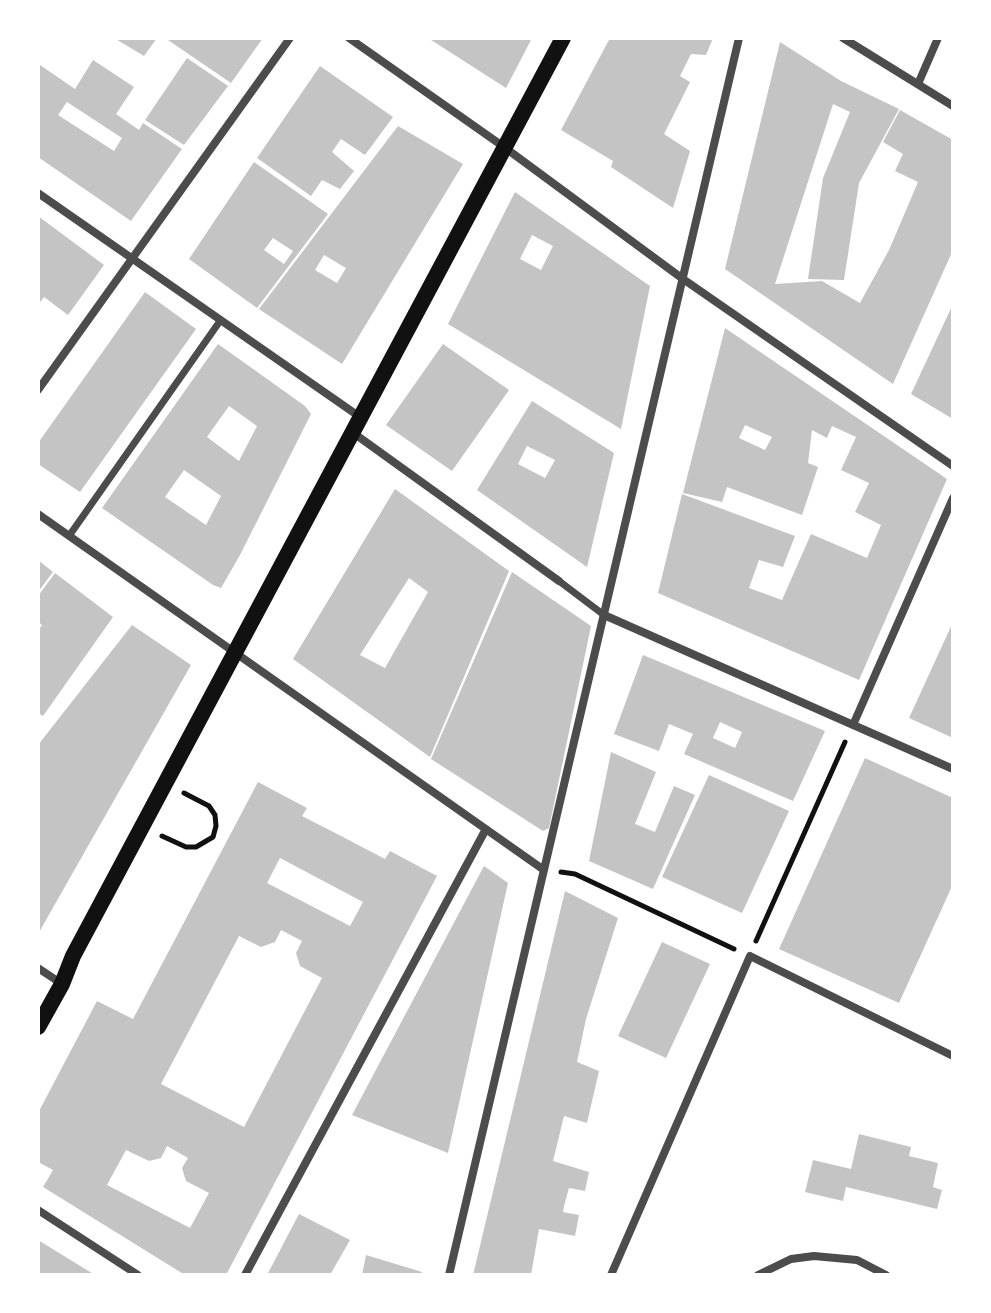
<!DOCTYPE html>
<style>
body{margin:0}
#map{position:relative;width:991px;height:1313px;overflow:hidden;background:#fff;font-family:"Asap Condensed",sans-serif}
canvas{display:block}
.frame{position:absolute;inset:0;border:40px solid #fff;pointer-events:none}
</style>
<div id="map">
<canvas width="991" height="1313"></canvas>
<div class="frame"></div>
</div>
<script>
const c = document.querySelector('canvas').getContext('2d');
c.lineJoin = 'round';
function fillPath(path, color) { c.fillStyle = color; c.fill(path, 'evenodd'); }
const toPath = rows => new Path2D(rows.map(r => 'M' + r).join(''));
function strokePath(path, color, width, dash) { c.strokeStyle = color; c.lineWidth = width; c.lineCap = dash ? 'butt' : 'round'; c.setLineDash(dash || []); c.stroke(path); }
const building = toPath([
 [114,38,157,38,144,56],
 [165,38,263,38,231,83],
 [428,38,532,38,506,88],
 [610,38,713,38,706,55,691,54,680,76,690,82,664,134,690,151,673,208,611,167,613,161,561,130],
 [780,42,841,81,899,109,859,183,844,280,808,279,823,178,850,112,833,104,775,284,822,281,860,303,889,250,918,182,895,171,903,154,883,142,900,110,953,140,953,250,893,384,725,269],
 [187,58,228,86,184,145,145,120],
 [93,60,134,87,116,114,139,130,143,123,182,149,131,221,38,157,38,68,40,65,75,89],
 [67,102,122,138,114,151,58,115],
 [320,66,393,117,365,155,341,139,332,152,354,171,340,189,322,180,311,196,257,158],
 [398,126,463,164,342,364,259,309],
 [324,255,346,268,337,283,315,270],
 [254,162,328,214,257,308,189,259],
 [273,238,293,251,284,264,264,250],
 [515,192,650,286,621,429,448,324],
 [532,235,553,246,541,270,520,259],
 [38,216,104,265,68,315,44,297,38,305],
 [145,292,196,329,80,492,38,464,38,443],
 [953,304,953,419,911,394],
 [725,328,947,479,859,680,658,593,682,494,795,536,783,567,759,560,749,588,782,600,811,534,867,558,881,525,855,512,869,483,841,470,856,437,832,426,827,438,812,430,808,463,818,467,802,515,727,487,722,502,683,493],
 [745,425,772,437,765,450,739,438],
 [218,344,305,406,311,414,240,555,221,588,213,585,102,508],
 [229,406,257,426,239,461,207,437],
 [184,470,221,496,206,525,165,497],
 [443,344,509,390,452,471,386,425],
 [532,401,614,453,587,567,477,490],
 [527,446,555,460,545,478,518,464],
 [395,489,509,571,430,757,293,659],
 [409,578,428,592,385,668,360,655],
 [38,560,53,572,38,592],
 [512,572,591,626,549,828,543,831,431,759],
 [55,573,113,617,43,716,38,713,38,631,42,625,38,622,38,596],
 [953,622,953,738,909,718],
 [132,625,191,665,38,934,38,745],
 [643,655,825,731,793,801,684,754,693,734,669,724,659,751,614,734],
 [720,722,742,732,735,748,713,738],
 [611,752,656,772,635,824,655,832,674,786,695,795,653,889,589,861],
 [865,758,953,798,953,884,899,1003,779,949],
 [709,775,789,811,742,913,662,877],
 [258,782,307,808,302,816,343,837,385,859,390,851,437,876,226,1275,185,1275,43,1187,53,1170,38,1162,38,1113,97,1001,133,1019],
 [280,858,363,902,350,926,267,883],
 [281,930,302,941,296,953,300,966,322,978,244,1127,161,1084,239,936,261,947,275,942],
 [167,1146,188,1158,182,1168,186,1181,209,1193,190,1228,107,1185,126,1150,149,1161,161,1158],
 [484,866,508,883,448,1153,352,1115],
 [565,891,618,918,586,1019,577,1062,599,1071,587,1123,564,1116,553,1161,589,1172,585,1191,569,1188,564,1206,563,1212,579,1215,575,1236,539,1229,531,1275,473,1275],
 [662,942,710,964,666,1058,618,1036],
 [859,1134,911,1147,909,1156,938,1163,933,1187,942,1190,937,1209,846,1187,843,1201,805,1192,813,1160,851,1169],
 [299,1214,350,1240,330,1275,267,1275],
 [38,1240,95,1275,38,1275],
 [366,1255,422,1272,421,1275,362,1275]
]);
const path = toPath([
 [162,836,186,847,196,847,213,837,216,826,215,815,209,806,184,793],
 [561,872,575,874,734,949],
 [756,941,845,742]
]);
const pedestrian = toPath([
 [69,536,220,321],
 [559,581,604,615]
]);
const minor = toPath([
 [349,38,504,147,683,279,953,466],
 [843,38,953,106],
 [918,84,938,38],
 [38,193,360,417],
 [38,390,290,38],
 [352,432,559,581],
 [38,514,544,870],
 [604,615,953,769],
 [853,725,953,498],
 [38,968,62,984],
 [38,1210,138,1275],
 [245,1275,486,829],
 [449,1275,739,38],
 [611,1275,750,956,953,1056],
 [758,1275,791,1259,814,1256,857,1260,886,1275]
]);
const secondary = toPath([
 [38,1027,62,984,73,956,563,38]
]);
fillPath(building, '#c4c4c4');
strokePath(path, '#111', 5);
strokePath(pedestrian, '#4c4c4c', 7);
strokePath(minor, '#4c4c4c', 8);
strokePath(secondary, '#111', 16);
</script>
